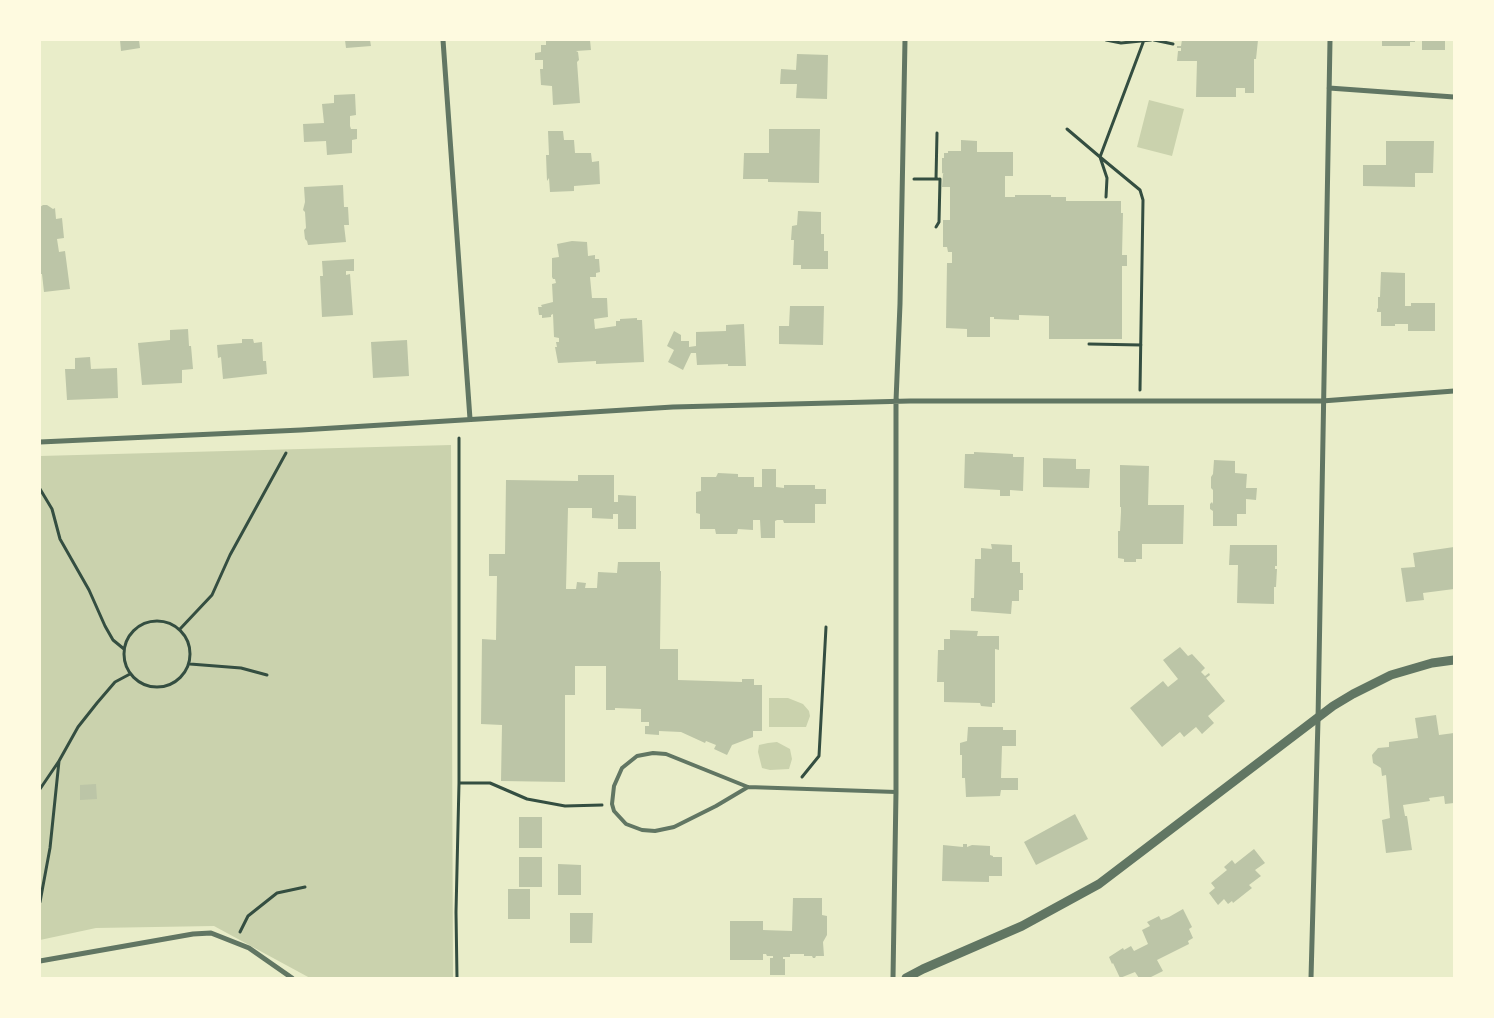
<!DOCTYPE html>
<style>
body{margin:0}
#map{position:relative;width:1494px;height:1018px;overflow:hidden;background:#e9edc9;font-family:"Public Sans",sans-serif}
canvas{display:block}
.frame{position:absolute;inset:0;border:41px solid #fefae0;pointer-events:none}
</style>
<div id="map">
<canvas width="1494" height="1018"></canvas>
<div class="frame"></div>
</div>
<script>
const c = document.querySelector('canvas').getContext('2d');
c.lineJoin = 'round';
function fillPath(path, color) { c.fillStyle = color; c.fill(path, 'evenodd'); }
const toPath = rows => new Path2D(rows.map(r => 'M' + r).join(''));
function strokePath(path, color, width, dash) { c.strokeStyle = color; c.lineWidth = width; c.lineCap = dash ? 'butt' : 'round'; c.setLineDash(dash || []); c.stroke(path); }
const green = toPath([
 [1149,100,1184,109,1172,156,1137,147],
 [451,445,453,978,310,978,214,926,96,928,40,940,40,456],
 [769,698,788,698,803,704,809,711,810,716,806,727,769,727],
 [777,742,790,749,792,759,789,769,770,770,762,768,758,752,759,745,768,743]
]);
const building = toPath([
 [120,40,139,40,140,48,121,51],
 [345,40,370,40,371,46,346,48],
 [546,40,590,40,591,50,576,51,578,52,579,60,577,62,580,103,553,105,552,86,541,85,540,69,543,69,543,60,535,60,535,53,541,52,541,45,546,45],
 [1182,40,1258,40,1256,59,1254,59,1254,93,1245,93,1245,88,1236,88,1236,97,1196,97,1197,61,1177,61,1178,51,1181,51,1181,48,1177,48,1177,46,1181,46],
 [1382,40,1415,40,1415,42,1410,42,1410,46,1382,46],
 [1422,40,1445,40,1445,50,1422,50],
 [797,54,828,55,827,99,796,98,797,84,780,84,781,69,796,70],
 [355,94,356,115,350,116,350,126,351,129,357,129,357,139,352,140,352,153,327,155,326,141,304,142,303,124,324,123,322,104,334,103,334,95],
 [769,129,820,129,819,183,768,182,768,179,743,179,744,153,769,153],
 [548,131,563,131,564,140,574,140,575,153,591,153,592,162,599,161,600,184,574,186,574,191,550,192,549,178,547,181,546,155,549,155],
 [961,140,977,141,977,152,1013,152,1013,176,1005,176,1005,197,1015,197,1015,195,1051,195,1051,197,1066,197,1066,201,1121,201,1121,213,1123,213,1122,255,1127,255,1127,266,1122,266,1122,339,1049,339,1049,316,1019,315,1019,320,994,319,994,317,990,317,990,337,967,337,967,329,946,328,947,263,952,263,952,252,948,252,947,247,943,247,943,220,950,220,950,187,942,187,943,174,944,174,942,173,942,158,944,158,944,153,948,153,948,151,961,151],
 [1386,141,1434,141,1433,173,1415,173,1415,187,1363,186,1363,165,1386,165],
 [343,185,344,207,348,207,349,225,344,225,346,242,308,245,307,241,305,239,304,230,306,228,305,212,303,210,305,202,304,187],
 [43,205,47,205,53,209,55,208,56,219,62,218,64,238,57,239,59,252,65,251,70,289,44,292,42,274,40,274,40,207],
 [798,211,821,212,821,234,824,234,824,251,828,251,828,269,801,269,801,265,793,265,794,240,791,240,792,226,797,225],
 [572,241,587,242,588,256,595,255,595,259,599,259,600,272,596,273,596,277,590,277,592,298,607,298,608,317,594,319,595,329,616,326,616,321,620,321,620,319,637,318,637,320,642,320,644,362,596,364,596,361,558,363,555,347,557,347,556,342,559,342,559,338,554,337,553,314,551,315,551,317,542,318,542,315,539,315,538,307,542,307,541,305,553,302,552,284,556,283,555,279,553,279,552,277,552,258,559,257,557,244],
 [354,259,354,271,346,271,346,275,350,274,353,315,322,317,320,276,323,276,322,261],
 [1381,272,1405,273,1405,306,1411,306,1411,303,1435,303,1435,331,1408,331,1408,324,1395,324,1395,326,1381,326,1381,312,1377,312,1377,308,1378,309,1378,297,1380,297],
 [790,306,824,306,823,345,779,344,779,326,789,326],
 [744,324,746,366,728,366,728,364,697,365,696,353,691,353,683,370,668,362,674,350,667,346,674,331,681,335,681,341,689,341,689,347,696,346,696,332,726,331,726,325],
 [188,329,189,346,191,346,193,369,182,370,182,383,142,385,138,343,170,340,170,330],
 [242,339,253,339,254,343,262,342,263,361,266,361,267,374,223,379,221,357,218,358,217,345,242,343],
 [407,340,409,376,373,378,371,342],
 [90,357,91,369,117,368,118,398,67,400,65,369,75,369,75,358],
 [974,452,1013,454,1013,457,1024,457,1023,491,1010,490,1010,496,1000,496,1000,490,964,488,965,454,974,454],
 [1043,458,1076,459,1076,469,1090,469,1089,488,1043,487],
 [1214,460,1235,461,1235,473,1247,474,1246,488,1257,488,1256,500,1246,499,1246,514,1237,514,1237,526,1213,526,1213,511,1210,509,1210,504,1212,502,1213,504,1213,490,1211,488,1211,477,1213,474],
 [1120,465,1149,466,1148,505,1184,505,1183,544,1142,544,1142,559,1136,559,1136,562,1124,562,1124,559,1118,558,1118,531,1120,531,1121,512,1121,507,1120,507],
 [762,469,776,469,776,487,784,488,784,485,815,485,815,489,826,489,826,504,815,504,815,523,784,523,783,520,777,520,775,521,775,538,761,538,760,520,753,520,753,530,738,529,737,534,716,534,715,529,700,529,700,514,696,513,696,492,701,491,701,477,716,477,718,473,738,474,738,477,754,477,754,487,762,487],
 [578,475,614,475,614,502,618,502,618,495,636,496,636,529,618,529,618,514,613,514,613,519,592,518,592,508,568,508,566,589,576,589,577,582,586,583,585,588,597,588,598,572,617,573,618,562,660,562,660,571,661,571,660,649,678,649,678,680,742,682,742,679,754,679,754,685,762,685,762,731,753,731,753,737,732,745,727,755,714,749,716,745,706,741,705,743,681,732,659,731,659,735,645,734,645,726,649,726,649,722,641,722,641,709,615,708,615,710,606,710,606,666,575,666,575,695,565,695,565,782,501,781,502,725,481,724,482,639,496,640,497,576,489,576,489,554,505,554,506,480,578,481],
 [991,544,1012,545,1012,562,1020,562,1020,573,1023,573,1023,590,1019,590,1019,601,1012,601,1011,614,971,611,971,598,974,598,975,559,981,559,981,548,992,549],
 [1230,545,1277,545,1277,566,1275,566,1275,569,1277,569,1276,587,1274,587,1274,604,1237,603,1238,565,1229,565],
 [1454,547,1454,589,1423,593,1424,600,1406,602,1401,568,1415,567,1413,553],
 [950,630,978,631,977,636,999,636,999,650,995,649,995,703,992,703,992,707,981,706,980,703,944,702,944,682,937,682,938,650,944,650,944,639,950,639],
 [1180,647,1188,656,1192,654,1205,668,1201,672,1205,676,1209,673,1210,675,1206,678,1225,701,1208,716,1214,723,1202,734,1196,727,1184,737,1180,732,1162,747,1130,708,1163,681,1168,687,1178,679,1163,660],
 [1436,715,1439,735,1454,733,1454,803,1445,804,1444,796,1429,798,1430,801,1403,805,1405,816,1407,816,1412,850,1386,853,1382,820,1390,818,1386,775,1382,776,1381,768,1373,763,1372,755,1378,748,1389,747,1389,742,1418,738,1415,718],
 [968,727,1003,727,1003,730,1016,730,1016,746,1002,746,1001,778,1018,778,1018,790,1001,790,1000,796,966,797,965,778,962,778,962,755,960,755,960,743,967,741],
 [96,784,97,799,80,800,80,785],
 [1075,814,1088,839,1036,865,1024,842],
 [519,817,542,817,542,848,519,848],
 [963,844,967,844,967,847,972,845,990,846,990,855,993,856,993,857,1002,857,1002,876,989,876,989,882,942,881,943,845,963,847],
 [1254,849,1265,863,1255,870,1261,876,1249,885,1252,888,1233,903,1232,901,1228,904,1224,899,1218,905,1209,893,1215,888,1211,883,1227,870,1224,867,1232,860,1235,864],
 [519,857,542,857,542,887,519,887],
 [558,864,581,865,581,895,558,895],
 [508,889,530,889,530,919,508,919],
 [793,898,822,898,822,915,827,916,827,935,823,942,824,956,816,956,815,958,813,958,812,956,804,956,804,954,790,954,790,957,783,957,783,959,785,959,785,975,770,975,770,958,773,958,773,956,767,956,766,954,763,954,763,960,730,960,730,921,763,921,763,930,792,931],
 [1183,909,1192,927,1189,929,1193,938,1188,941,1189,944,1157,960,1163,971,1149,978,1139,978,1135,972,1120,978,1113,963,1112,964,1109,957,1123,948,1124,950,1131,946,1134,951,1148,944,1142,930,1150,926,1147,922,1159,916,1161,920,1169,917],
 [570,913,593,913,592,943,570,943]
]);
const path = toPath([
 [1106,40,1121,43,1151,40],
 [1154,40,1173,44],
 [1067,129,1100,157,1107,178,1106,197],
 [914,179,938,179],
 [936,179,937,133],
 [936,227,939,222,940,179],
 [1089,344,1141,345],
 [1140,390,1143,200,1140,190,1100,157,1144,40],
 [459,438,459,783,490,783,527,799,565,806,602,805],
 [40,489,52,509,60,539,89,590,105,626,113,640,124,649],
 '124 654a33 33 0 1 1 66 0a33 33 0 1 1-66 0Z',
 [180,629,212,595,230,555,286,453],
 [190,664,241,668,267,675],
 [802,777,819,756,826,627],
 [40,789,59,761],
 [40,902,50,848,59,761,78,727,97,703,115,682,130,674],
 [240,932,248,916,277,893,305,887],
 [457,978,456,912,459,783]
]);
const service = toPath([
 [748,787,716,806,674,827,655,831,642,830,626,824,614,811,612,804,614,786,622,768,637,756,653,753,666,754,748,787,896,792]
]);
const minor = toPath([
 [443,40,470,419],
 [1329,88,1454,97],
 [40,442,301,430,673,407,910,401,1322,401,1454,391],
 [40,961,193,934,211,933,249,948,292,978],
 [893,978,896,792,896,401,900,304,905,40],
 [1311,978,1318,720,1330,40]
]);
const tertiary = toPath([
 [906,978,923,969,1022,926,1099,884,1333,706,1353,694,1391,675,1432,663,1454,660]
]);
fillPath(green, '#cad2ad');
fillPath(building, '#bcc5a7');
strokePath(path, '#344e41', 3);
strokePath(service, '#617663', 4);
strokePath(minor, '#617663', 5);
strokePath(tertiary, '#617663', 9);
</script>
